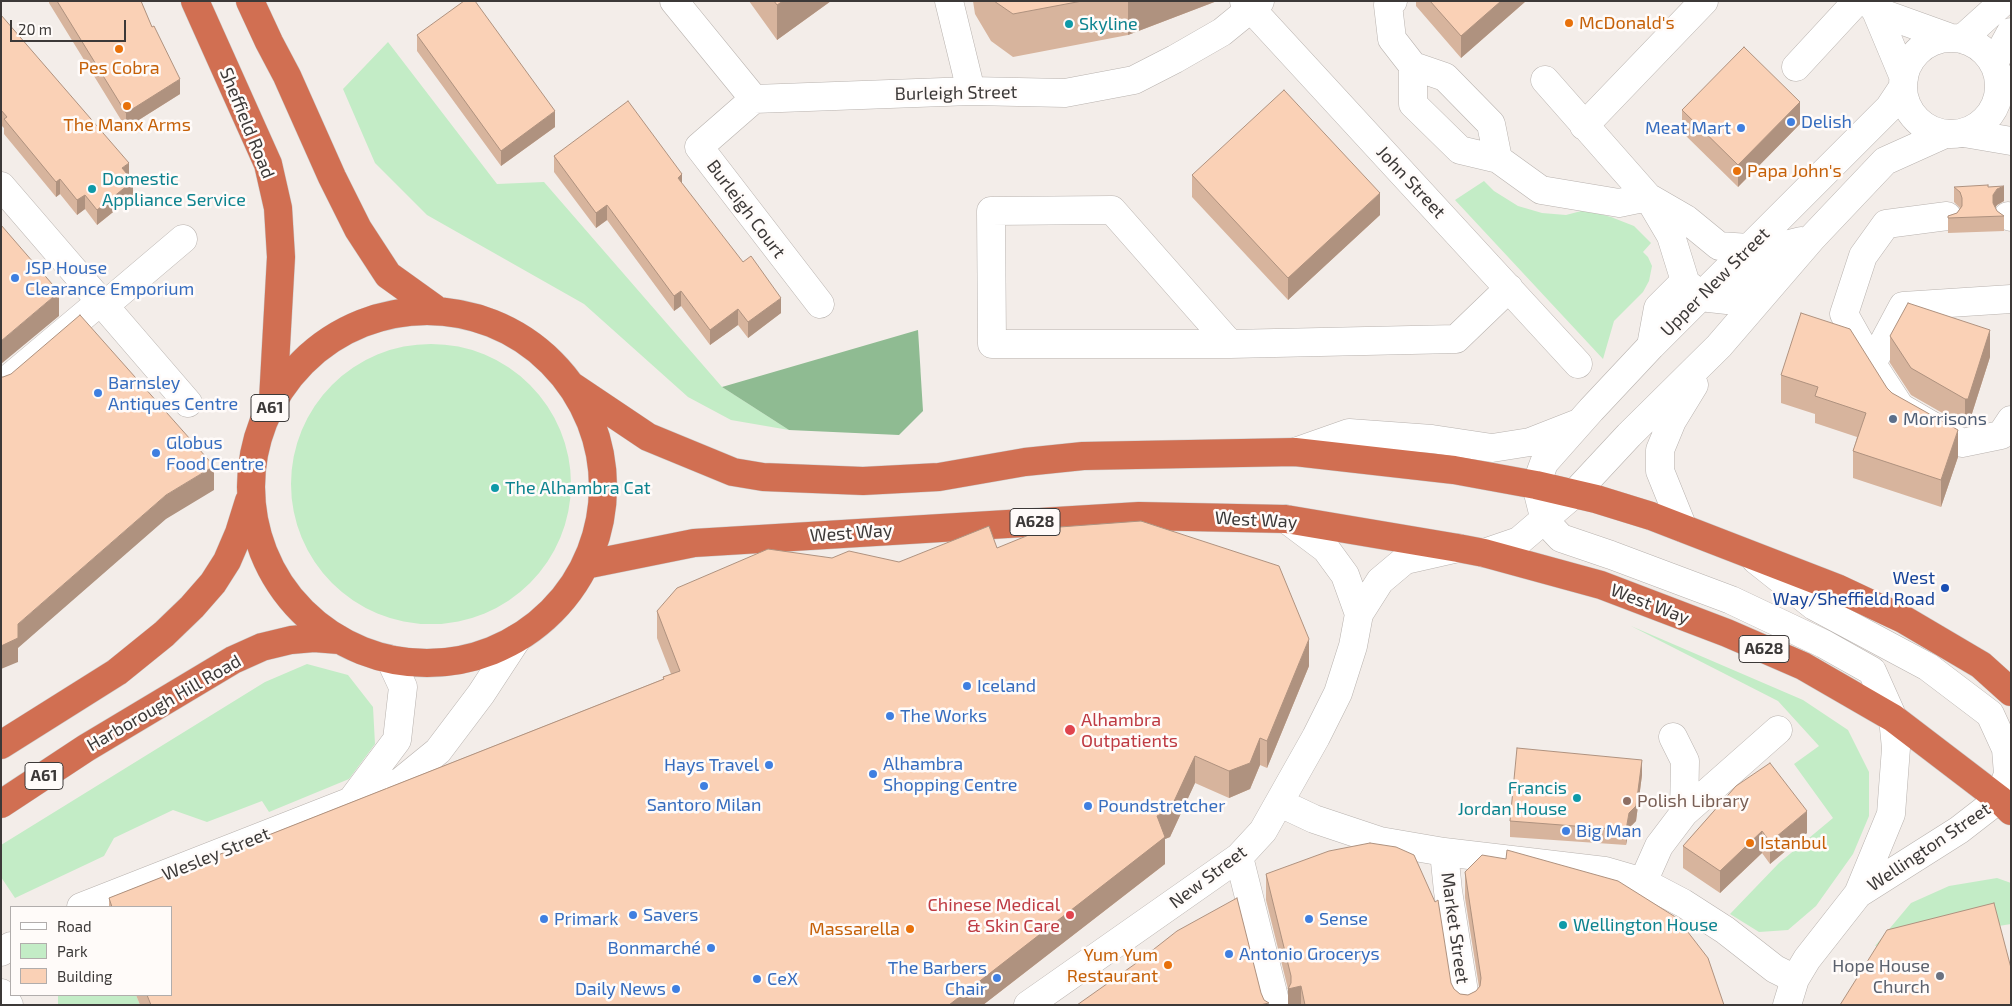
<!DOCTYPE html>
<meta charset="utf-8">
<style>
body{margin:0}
#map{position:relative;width:2012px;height:1006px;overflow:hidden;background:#f3ede9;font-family:"Exo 2",sans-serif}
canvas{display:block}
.frame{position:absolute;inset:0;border:2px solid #3c3938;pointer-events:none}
.legend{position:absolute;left:10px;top:906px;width:162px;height:90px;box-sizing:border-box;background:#fffbf9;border:1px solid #b1adac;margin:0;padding:6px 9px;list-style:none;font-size:15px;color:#3c3938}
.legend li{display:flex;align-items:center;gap:10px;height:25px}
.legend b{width:25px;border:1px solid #b1adac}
.scale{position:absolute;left:10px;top:20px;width:116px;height:22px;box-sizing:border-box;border:2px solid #3c3938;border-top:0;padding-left:6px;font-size:15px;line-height:18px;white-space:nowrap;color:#3c3938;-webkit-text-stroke:4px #fffbf9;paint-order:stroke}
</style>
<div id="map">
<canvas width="2012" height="1006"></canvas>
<div class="frame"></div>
<ul class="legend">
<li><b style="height:6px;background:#fff"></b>Road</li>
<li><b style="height:14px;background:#c3ecc6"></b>Park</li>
<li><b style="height:14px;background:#fad1b6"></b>Building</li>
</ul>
<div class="scale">20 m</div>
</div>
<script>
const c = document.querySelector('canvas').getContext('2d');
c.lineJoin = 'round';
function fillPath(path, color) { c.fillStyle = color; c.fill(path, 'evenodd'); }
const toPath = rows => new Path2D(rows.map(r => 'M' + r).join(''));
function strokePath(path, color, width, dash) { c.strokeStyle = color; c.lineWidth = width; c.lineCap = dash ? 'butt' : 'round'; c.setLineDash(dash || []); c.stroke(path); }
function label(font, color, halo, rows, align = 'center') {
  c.font = font + ' "Exo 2",sans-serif'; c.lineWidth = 5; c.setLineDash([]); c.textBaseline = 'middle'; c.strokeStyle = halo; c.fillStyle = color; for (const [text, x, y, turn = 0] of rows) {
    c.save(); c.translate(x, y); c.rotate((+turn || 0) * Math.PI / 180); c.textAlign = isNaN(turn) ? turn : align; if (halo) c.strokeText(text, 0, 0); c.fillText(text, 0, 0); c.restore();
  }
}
const green = toPath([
 [388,42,497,184,544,182,722,387,789,430,731,420,688,397,584,304,427,215,375,163,343,89],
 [1484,181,1494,191,1518,206,1542,213,1566,215,1585,210,1611,217,1634,226,1651,243,1643,252,1648,257,1652,266,1649,281,1643,292,1614,321,1603,359,1455,200],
 '291 484a140 140 0 1 1 280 0a140 140 0 1 1-280 0Z',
 [1631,626,1803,700,1848,730,1869,772,1869,816,1853,854,1816,906,1788,930,1759,932,1730,914,1779,863,1833,818,1794,764,1819,746,1778,701],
 [307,664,348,675,373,707,375,744,349,779,269,812,262,801,207,822,173,810,114,838,104,856,15,898,1,877,1,845,265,682],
 [1997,878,2011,883,2011,924,1875,946,1911,903,1949,886],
 [58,995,136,995,140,1005,58,1005]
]);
const forest = toPath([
 [918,330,923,411,899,435,789,430,722,387]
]);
const minor = toPath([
 [674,1,754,99,971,91,1065,93,1134,80,1175,59,1222,32,1260,1],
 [949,1,971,91],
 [1244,1,1578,364],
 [1393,1,1388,5,1392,39,1413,66,1413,104,1460,150,1498,159,1541,190,1619,203,1648,197,1686,219,1719,246,1749,248],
 [1868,1,1876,11,1904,78],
 [1876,11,1948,37],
 '1903 86a48 48 0 1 1 96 0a48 48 0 1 1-96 0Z',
 [1962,39,2004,1],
 [1994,63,2011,32],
 [1413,66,1445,77,1491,124,1498,159],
 [1796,67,1857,1],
 [1545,80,1648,197,1671,236,1685,281,1658,308,1651,346],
 [754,99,699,147,820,304],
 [1584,126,1704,1],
 [1964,133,2011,141],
 [1,186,188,403],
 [1947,216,1886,224,1863,256,1844,314,1872,364,1900,407,1962,443,2001,435,2011,420],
 [2008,216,2011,217],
 [1691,287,1700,297,1727,300,1781,246,1801,241],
 [104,306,183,239],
 [1230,344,1112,210,991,211,992,344,1230,344,1456,339,1509,288],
 [1872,364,1903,306,2011,299],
 [1,385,101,301],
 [1295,452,1349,433,1432,439,1492,448,1530,442,1576,424],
 [1286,519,1326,549,1345,575,1359,614],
 [1683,528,1660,471,1660,450,1672,421,1694,385],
 [1484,553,1519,541,1575,493,1629,435,1719,346,1812,238,1885,161,1945,134],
 [1756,560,1814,606,1928,667,1990,714,2006,749,2008,774,1999,799,1959,830,1858,894],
 [1673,737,1685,761,1684,813],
 [352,800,397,740,403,687,390,659],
 [1280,803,1314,819,1380,841,1444,852,1605,871,1643,882,1683,903,1725,930,1775,969,1795,979],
 [1444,852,1448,891,1466,1005],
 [1239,857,1276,1005],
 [1643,882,1659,846,1684,813,1778,730],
 [81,907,400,782,438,751,481,694,517,639],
 [1,952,11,946],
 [1,993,9,1005],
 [1028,1005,1239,857,1263,831,1316,737,1338,693,1353,646,1359,614,1380,581,1405,560,1458,548],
 [1787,1005,1795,979,1807,959,1858,894,1891,814,1896,748,1893,718,1872,671,1824,644,1731,600,1611,555,1561,538,1545,521,1536,485,1544,463,1591,410,1651,346,1889,108,1903,87]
]);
const highway = toPath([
 [195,1,268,164,278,208,281,257,273,400],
 [250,1,269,42,287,76,332,177,358,229,388,275,434,308],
 '251 487a176 176 0 1 1 352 0a176 176 0 1 1-352 0Z',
 [572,386,648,437,733,472,763,477,863,481,939,477,1025,462,1083,456,1295,452,1454,470,1536,485,1596,499,1651,516,1837,588,1903,619,1981,665,2011,692],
 [585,565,694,543,1139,516,1286,519,1458,548,1484,553,1601,585,1727,633,1803,666,1893,718,1999,799,2011,811],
 [1,745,117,672,164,634,192,607,213,583,227,561,239,533,249,501],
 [1,804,86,748,233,660,262,647,291,640,314,638,339,640]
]);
const wall = toPath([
 [49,1,141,1,180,94,126,128,49,3],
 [749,1,831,1,777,40],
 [973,1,1217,1,1128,35,1013,57,991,41,975,14],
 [1416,1,1526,1,1461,58,1416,6],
 [1,15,129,175,133,196,97,225,85,209,77,215,60,194,56,197,4,134,4,128,1,125],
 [417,35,555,127,501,166,417,51],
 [1682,110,1800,124,1738,187,1682,132],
 [554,156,682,184,781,313,748,338,738,325,710,345,681,306,674,311,607,220,596,228,554,172],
 [1192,175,1380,215,1288,300,1192,197],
 [1954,187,1988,187,2004,201,1997,205,1995,208,1997,211,2004,216,2004,231,1948,233,1948,216,1957,213,1960,208,1954,202],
 [1890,336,1990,357,1968,426,1965,426,1911,395,1890,363],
 [1781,375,1887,388,1958,457,1941,507,1853,478,1853,451,1857,437,1815,423,1815,414,1781,403],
 [997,548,1309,666,1267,768,1260,765,1250,789,1229,798,1195,783,1170,837,1165,839,1165,864,983,1005,140,1005,136,995,171,995,171,907,109,907,109,898,663,679,663,677,671,674,657,638,657,611,832,558,899,562],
 [1642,775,1636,821,1629,828,1626,845,1510,837,1510,821],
 [1736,786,1807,833,1770,864,1762,853,1720,893,1683,868,1683,846],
 [1465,872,1724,1005,1288,1005,1288,989,1266,900,1266,874,1451,983,1454,989,1460,994,1468,995,1476,991,1479,987,1465,898]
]);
const shadedWall = toPath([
 [783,1,831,1,777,40,777,5],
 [1128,1,1217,1,1128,35],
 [1501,1,1526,1,1461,58,1461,36],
 [180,79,180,94,126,128,126,113],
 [1800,102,1800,124,1738,187,1738,165],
 [555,111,555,127,501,166,501,151],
 [129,163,129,178,122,168],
 [682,174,682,190,678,178],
 [60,179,60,194,56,197,56,182],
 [133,181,133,196,97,225,97,210],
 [2004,186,2004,201,1997,205,1993,211,1993,219,1993,195,1997,189],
 [1380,193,1380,215,1288,300,1288,278],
 [85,195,85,209,77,215,77,200],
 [607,205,607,220,596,228,596,213],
 [681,291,681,306,674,311,674,296],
 [59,292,59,316,1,364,1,341],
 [781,298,781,313,748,338,748,322],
 [738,309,738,325,710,345,710,330],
 [1990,330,1990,357,1968,426,1965,426,1965,399],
 [1958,430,1958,457,1941,507,1941,480],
 [214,466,214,490,166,519,18,648,18,662,1,669,1,646,18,624,166,495],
 [1309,639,1309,666,1267,768,1267,741],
 [1260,738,1260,765,1250,789,1229,798,1229,771],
 [1195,756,1195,783,1170,837,1165,839,1165,864,983,1005,949,1005,1157,816],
 [1642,760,1642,775,1636,821,1629,828,1626,845,1626,830,1629,813],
 [1807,811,1807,833,1770,864,1770,842],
 [1762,831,1762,853,1720,893,1720,871],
 [1301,986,1301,1005,1288,1005,1288,989]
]);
const building = toPath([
 [57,1,141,1,152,27,154,26,180,79,126,113,57,1],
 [464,1,475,1,555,111,501,151,417,35,464,1],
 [774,1,783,1,777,5,774,1],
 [994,1,1082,1,1013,14,994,1],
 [1430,1,1501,1,1461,36,1430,1],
 [1,15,129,163,122,168,133,181,97,210,85,195,77,200,60,179,56,182,4,119,7,117,1,110,1,15],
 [1744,47,1800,102,1738,165,1682,110,1744,47],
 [1284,90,1380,193,1288,278,1192,175,1284,90],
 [628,101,682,174,678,178,743,262,751,256,781,298,748,322,738,309,710,330,681,291,674,296,607,205,596,213,554,156,628,101],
 [1988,185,1988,187,2004,186,1997,189,1993,195,1993,203,1997,211,2004,216,1948,218,1948,216,1957,213,1962,206,1962,198,1960,192,1954,187,1988,185],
 [1,225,59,292,1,341,1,225],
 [1908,303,1990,330,1968,399,1965,399,1911,368,1890,336,1908,303],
 [1801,313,1850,329,1887,388,1892,393,1958,430,1941,480,1853,451,1866,413,1815,396,1818,387,1781,375,1801,313],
 [80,315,214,466,166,495,18,624,18,638,1,646,1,377,3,377,11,374,80,315],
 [1141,521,1279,566,1309,639,1267,741,1260,738,1250,763,1229,771,1195,756,1170,810,1157,816,1165,837,949,1005,151,1005,147,995,171,995,171,907,112,907,109,898,664,679,663,677,680,671,657,611,677,588,768,549,832,558,849,551,899,562,989,526,997,548,1046,528,1141,521],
 [1517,748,1642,760,1636,806,1629,813,1626,830,1510,821,1517,748],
 [1770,763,1807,811,1770,842,1762,831,1720,871,1683,846,1736,786,1770,763],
 [1370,843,1396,847,1414,855,1435,902,1438,900,1451,983,1454,989,1460,994,1468,995,1476,991,1480,986,1481,978,1465,872,1482,855,1506,859,1507,850,1618,881,1677,918,1708,958,1724,1005,1305,1005,1301,986,1288,989,1291,983,1291,976,1266,874,1329,851,1370,843],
 [1237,898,1261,993,1264,1000,1269,1003,1260,1005,1077,1005,1135,964,1177,931,1237,898],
 [1994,903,2011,968,2011,1005,1840,1005,1887,930,1994,903]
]);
const markers = [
 [1569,23,5,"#e8710a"],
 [1069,24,5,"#0f9aa8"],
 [119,49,5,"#e8710a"],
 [127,106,5,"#e8710a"],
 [1791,122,5,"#3f7fe0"],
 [1741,128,5,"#3f7fe0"],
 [1737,171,5,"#e8710a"],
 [92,189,5,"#0f9aa8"],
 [15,278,5,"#3f7fe0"],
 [98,393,5,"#3f7fe0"],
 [1893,419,5,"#5c6f8a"],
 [156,453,5,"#3f7fe0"],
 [495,488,5,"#0f9aa8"],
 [1945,588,5,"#1a4fb4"],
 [967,686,5,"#3f7fe0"],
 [890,716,5,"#3f7fe0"],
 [1070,730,6,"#e0444e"],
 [769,765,5,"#3f7fe0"],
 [873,774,5,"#3f7fe0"],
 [704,786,5,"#3f7fe0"],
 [1577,798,5,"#0f9aa8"],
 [1627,801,5,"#8d6e63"],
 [1088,806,5,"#3f7fe0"],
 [1566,831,5,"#3f7fe0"],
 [1750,843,5,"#e8710a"],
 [633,915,5,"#3f7fe0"],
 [1070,915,5,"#e0444e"],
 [544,919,5,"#3f7fe0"],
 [1309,919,5,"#3f7fe0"],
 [1563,925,5,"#0f9aa8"],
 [910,929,5,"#e8710a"],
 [711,948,5,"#3f7fe0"],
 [1229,954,5,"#3f7fe0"],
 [1168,965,5,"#e8710a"],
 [1940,976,5,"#6b7280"],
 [997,978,5,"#3f7fe0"],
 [757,979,5,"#3f7fe0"],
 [676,989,5,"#3f7fe0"]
];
const shields = [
 [270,408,38],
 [1035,522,50],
 [1764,649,50],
 [44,776,38]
];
const shieldNames = [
 ["A61",270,408],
 ["A628",1035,522],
 ["A628",1764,649],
 ["A61",44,776]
];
const foodNames = [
 ["McDonald's",1579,23],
 ["Pes Cobra",119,68,"center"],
 ["The Manx Arms",127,125,"center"],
 ["Papa John's",1747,171],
 ["Istanbul",1760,843],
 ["Massarella",900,929,"right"],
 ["Yum Yum",1158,955,"right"],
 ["Restaurant",1158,976,"right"]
];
const cultureNames = [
 ["Skyline",1079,24],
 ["Domestic",102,179],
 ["Appliance Service",102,200],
 ["The Alhambra Cat",505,488],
 ["Francis",1567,788,"right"],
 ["Jordan House",1567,809,"right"],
 ["Wellington House",1573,925]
];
const streetNames = [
 ["Burleigh Street",956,93,-1],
 ["Sheffield Road",247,123,68],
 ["John Street",1411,182,47],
 ["Burleigh Court",746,209,53],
 ["Upper New Street",1715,282,-45],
 ["West Way",1256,520,3],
 ["West Way",851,533,-4],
 ["West Way",1650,604,21],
 ["Harborough Hill Road",164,703,-30],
 ["Wellington Street",1929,847,-34],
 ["Wesley Street",216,854,-22],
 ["New Street",1208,877,-37],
 ["Market Street",1455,928,82]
];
const shopNames = [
 ["Delish",1801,122],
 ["Meat Mart",1731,128,"right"],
 ["JSP House",25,268],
 ["Clearance Emporium",25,289],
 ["Barnsley",108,383],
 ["Antiques Centre",108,404],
 ["Globus",166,443],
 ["Food Centre",166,464],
 ["Iceland",977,686],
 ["The Works",900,716],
 ["Alhambra",883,764],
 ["Shopping Centre",883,785],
 ["Hays Travel",759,765,"right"],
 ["Santoro Milan",704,805,"center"],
 ["Poundstretcher",1098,806],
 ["Big Man",1576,831],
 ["Savers",643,915],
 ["Primark",554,919],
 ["Sense",1319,919],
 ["Bonmarché",701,948,"right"],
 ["Antonio Grocerys",1239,954],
 ["The Barbers",987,968,"right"],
 ["Chair",987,989,"right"],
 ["CeX",767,979],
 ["Daily News",666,989,"right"]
];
const serviceNames = [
 ["Morrisons",1903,419]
];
const transitNames = [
 ["West",1935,578],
 ["Way/Sheffield Road",1935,599]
];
const healthNames = [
 ["Alhambra",1081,720],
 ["Outpatients",1081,741],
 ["Chinese Medical",1060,905,"right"],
 ["& Skin Care",1060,926,"right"]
];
const educationNames = [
 ["Polish Library",1637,801]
];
const worshipNames = [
 ["Hope House",1930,966],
 ["Church",1930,987]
];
fillPath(green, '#c3ecc6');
fillPath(forest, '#8fbb92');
strokePath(minor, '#b8b2ae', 29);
strokePath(highway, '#cccccb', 29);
strokePath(minor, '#fff', 28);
strokePath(highway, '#d16f52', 28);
fillPath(wall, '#d7b49d');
fillPath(shadedWall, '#af927f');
fillPath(building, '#fad1b6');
strokePath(building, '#af927f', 1);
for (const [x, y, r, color] of markers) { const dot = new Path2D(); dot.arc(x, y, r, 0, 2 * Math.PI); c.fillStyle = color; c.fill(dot); strokePath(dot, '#fffbf9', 2); }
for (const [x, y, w] of shields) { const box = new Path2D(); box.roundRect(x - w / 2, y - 13.5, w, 27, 4); c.fillStyle = '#fffbf9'; c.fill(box); strokePath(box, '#3c3938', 1); }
label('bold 16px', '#3c3938', null, shieldNames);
label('18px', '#c56008', '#fffbf9', foodNames, 'left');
label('18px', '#0d838f', '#fffbf9', cultureNames, 'left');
label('18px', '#3c3938', '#fffbf9', streetNames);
label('18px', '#366cbe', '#fffbf9', shopNames, 'left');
label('18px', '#4e5e75', '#fffbf9', serviceNames, 'left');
label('18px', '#164399', '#fffbf9', transitNames, 'right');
label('18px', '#be3a42', '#fffbf9', healthNames, 'left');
label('18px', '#785e54', '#fffbf9', educationNames, 'left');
label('18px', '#5b616d', '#fffbf9', worshipNames, 'right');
</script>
